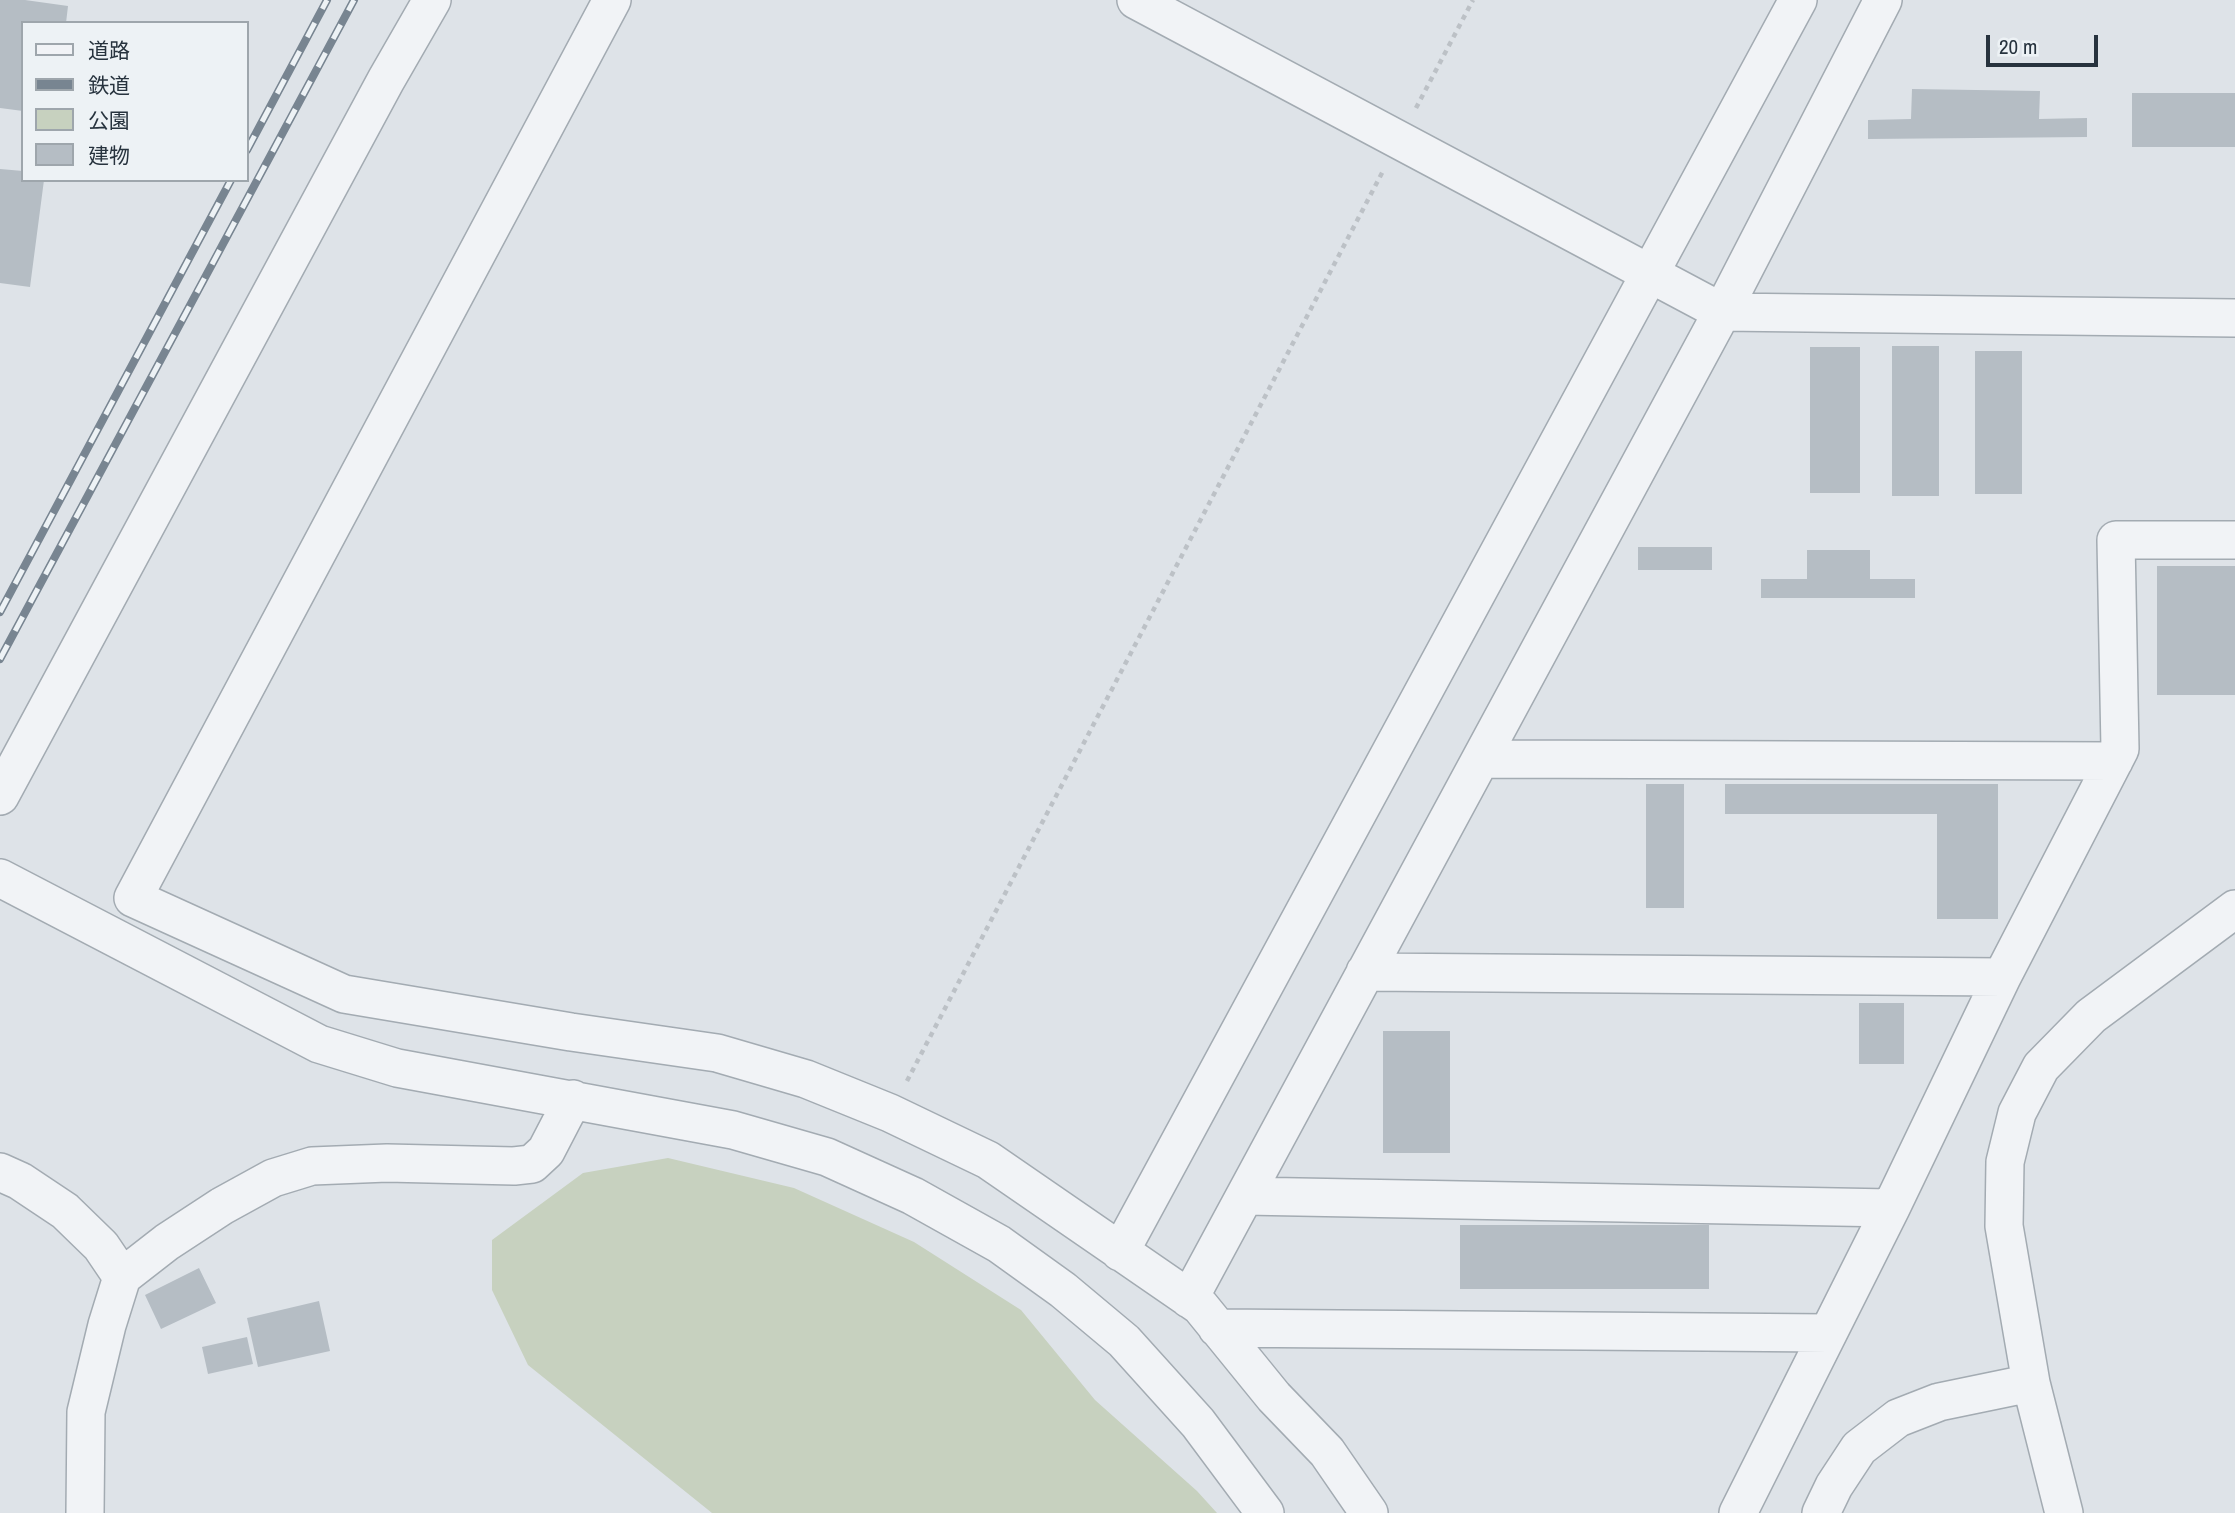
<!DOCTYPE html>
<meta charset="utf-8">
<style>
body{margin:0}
#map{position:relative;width:2235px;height:1513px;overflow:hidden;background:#dee3e8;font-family:"Archivo Narrow","Noto Sans JP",sans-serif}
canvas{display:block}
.legend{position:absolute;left:21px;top:21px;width:228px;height:161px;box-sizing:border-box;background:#edf2f5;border:2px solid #9ea6ac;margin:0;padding:9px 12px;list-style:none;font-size:21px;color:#27333e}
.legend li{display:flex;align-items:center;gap:14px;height:35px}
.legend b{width:35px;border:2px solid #9ea6ac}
.scale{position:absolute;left:1986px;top:35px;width:112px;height:32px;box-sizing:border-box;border:4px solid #27333e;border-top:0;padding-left:9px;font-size:21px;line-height:24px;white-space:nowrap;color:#27333e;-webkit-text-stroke:5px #edf2f5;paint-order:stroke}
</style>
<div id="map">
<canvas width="2235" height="1513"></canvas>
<ul class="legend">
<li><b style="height:9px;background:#f1f3f6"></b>道路</li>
<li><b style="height:9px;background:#788591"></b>鉄道</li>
<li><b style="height:19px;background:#c7d1bf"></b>公園</li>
<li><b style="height:19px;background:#b5bdc4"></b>建物</li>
</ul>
<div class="scale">20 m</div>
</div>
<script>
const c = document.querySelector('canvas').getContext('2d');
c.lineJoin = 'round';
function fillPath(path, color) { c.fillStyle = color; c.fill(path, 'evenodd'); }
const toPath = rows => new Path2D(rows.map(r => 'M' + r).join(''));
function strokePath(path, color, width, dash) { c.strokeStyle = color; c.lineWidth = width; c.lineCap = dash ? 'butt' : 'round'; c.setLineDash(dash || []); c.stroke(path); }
const green = toPath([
 [668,1158,794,1188,914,1242,1021,1310,1095,1400,1197,1491,1217,1513,712,1513,528,1365,492,1290,492,1240,583,1173]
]);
const building = toPath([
 [0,0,25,0,68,6,66,23,23,23,23,111,0,108],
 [1912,89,2040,91,2039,119,2087,118,2087,137,1868,139,1868,120,1911,119],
 [2132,93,2235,93,2235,147,2132,147],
 [0,169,23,171,23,180,44,180,30,287,0,283],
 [1892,346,1939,346,1939,496,1892,496],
 [1810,347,1860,347,1860,493,1810,493],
 [1975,351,2022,351,2022,494,1975,494],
 [1638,547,1712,547,1712,570,1638,570],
 [1807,550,1870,550,1870,579,1915,579,1915,598,1761,598,1761,579,1807,579],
 [2157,566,2235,566,2235,695,2157,695],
 [1646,784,1684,784,1684,908,1646,908],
 [1725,784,1998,784,1998,919,1937,919,1937,814,1725,814],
 [1859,1003,1904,1003,1904,1064,1859,1064],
 [1383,1031,1450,1031,1450,1153,1383,1153],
 [1460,1225,1709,1225,1709,1289,1460,1289],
 [199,1268,216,1303,161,1329,145,1295],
 [319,1301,330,1351,258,1367,247,1318],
 [247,1337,253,1364,208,1374,202,1347]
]);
const path = toPath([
 [1416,108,1473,0],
 [907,1081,1383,171]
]);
const street = toPath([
 [612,0,133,898,344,994,571,1032,717,1053,806,1079,890,1113,988,1160,1200,1306,1274,1397,1327,1452,1369,1513],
 [1136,0,1722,312,2235,318],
 [1481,759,2114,761],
 [0,796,386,80,432,0],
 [0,878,319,1044,397,1068,733,1130,827,1157,913,1196,999,1244,1063,1290,1124,1341,1198,1423,1265,1513],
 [1365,972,2002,977],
 [0,1172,20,1181,65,1211,101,1246,122,1277,107,1325,86,1412,85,1513],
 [1245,1196,1891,1208],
 [1120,1252,1798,0],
 [122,1277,167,1242,222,1206,273,1178,312,1166,387,1163,514,1166,532,1164,546,1151,573,1099],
 [1189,1299,1722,312,1883,0],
 [1217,1328,1828,1333],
 [1738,1513,1891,1208,2002,977,2120,749,2116,540,2235,540],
 [1821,1513,1834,1486,1859,1448,1898,1418,1939,1402,2031,1383],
 [2064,1513,2031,1383,2004,1226,2005,1162,2017,1113,2041,1067,2091,1016,2235,909]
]);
const rail = toPath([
 [247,150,327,0],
 [0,612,231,180],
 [0,659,354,0]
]);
fillPath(green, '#c7d1bf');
fillPath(building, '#b5bdc4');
strokePath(street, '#a3abb2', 40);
strokePath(path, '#bcc1c6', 4.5, [5, 5]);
strokePath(street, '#f1f3f6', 37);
strokePath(rail, '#788591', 8);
strokePath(rail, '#edf2f5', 5, [16]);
</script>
